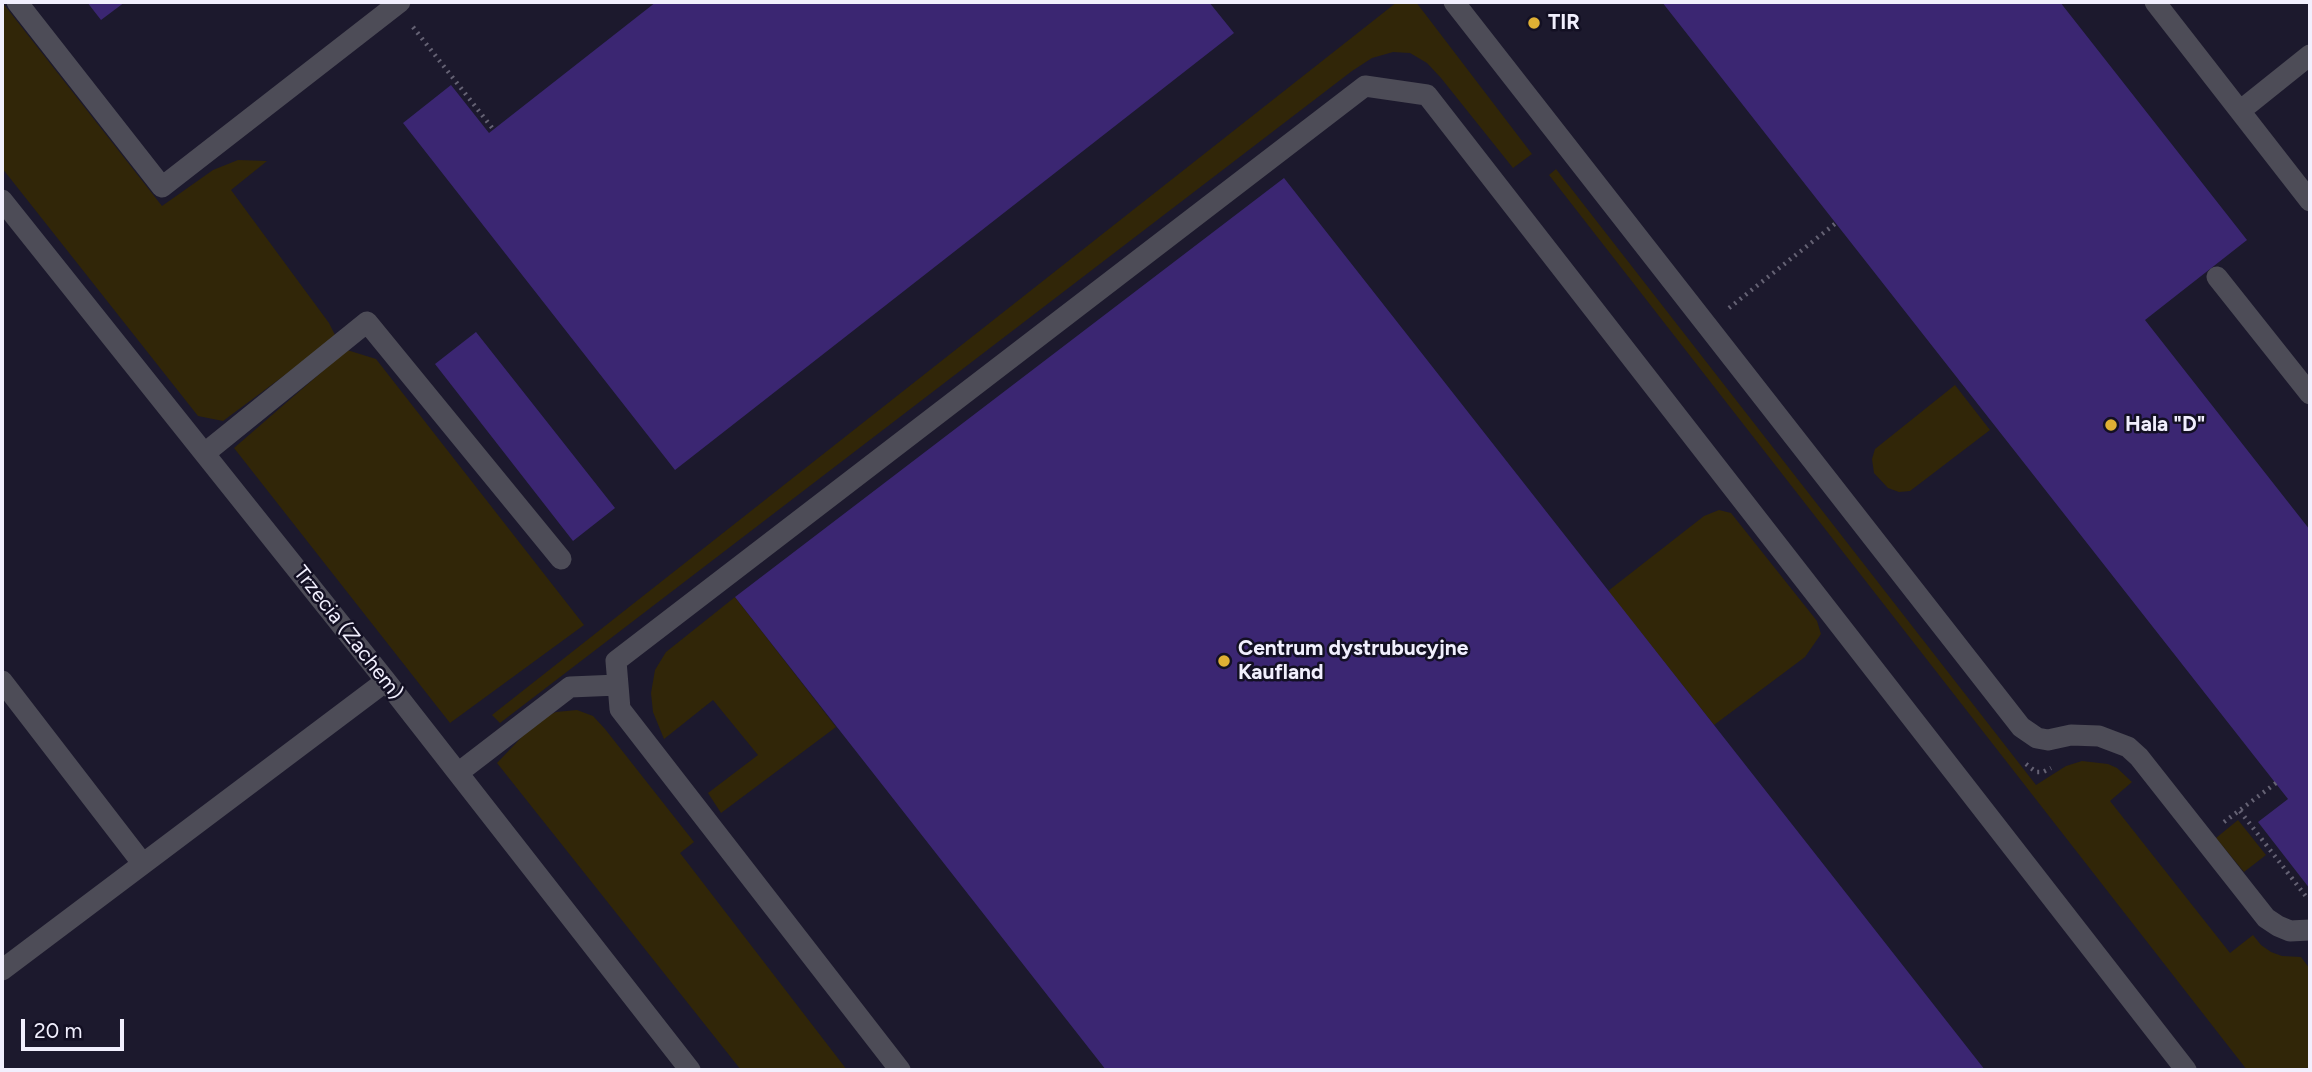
<!DOCTYPE html>
<style>
body{margin:0}
#map{position:relative;width:2312px;height:1072px;overflow:hidden;background:#1c192d;font-family:Figtree,sans-serif}
canvas{display:block}
.frame{position:absolute;inset:0;border:4px solid #f1effd;pointer-events:none}
.scale{position:absolute;left:21px;top:1019px;width:103px;height:32px;box-sizing:border-box;border:4px solid #f1effd;border-top:0;padding-left:9px;font-size:21px;line-height:24px;white-space:nowrap;color:#f1effd;-webkit-text-stroke:5px #131023;paint-order:stroke}
</style>
<div id="map">
<canvas width="2312" height="1072"></canvas>
<div class="frame"></div>
<div class="scale">20 m</div>
</div>
<script>
const c = document.querySelector('canvas').getContext('2d');
c.lineJoin = 'round';
function fillPath(path, color) { c.fillStyle = color; c.fill(path, 'evenodd'); }
const toPath = rows => new Path2D(rows.map(r => 'M' + r).join(''));
function strokePath(path, color, width, dash) { c.strokeStyle = color; c.lineWidth = width; c.lineCap = dash ? 'butt' : 'round'; c.setLineDash(dash || []); c.stroke(path); }
function label(font, color, halo, rows, align = 'center') {
  c.font = font + ' Figtree,sans-serif'; c.lineWidth = 5; c.setLineDash([]); c.textBaseline = 'middle'; c.strokeStyle = halo; c.fillStyle = color; for (const [text, x, y, turn = 0] of rows) {
    c.save(); c.translate(x, y); c.rotate((+turn || 0) * Math.PI / 180); c.textAlign = isNaN(turn) ? turn : align; if (halo) c.strokeText(text, 0, 0); c.fillText(text, 0, 0); c.restore();
  }
}
const green = toPath([
 [2,2,162,206,213,170,238,160,267,161,231,190,329,323,336,337,223,421,198,416,2,168],
 [1397,2,1416,2,1532,154,1513,168,1441,78,1427,63,1410,53,1393,52,1372,58,1352,71,500,723,492,715],
 [1556,169,2036,785,2066,766,2082,761,2108,764,2117,768,2132,782,2110,801,2230,953,2253,935,2261,945,2271,952,2282,956,2301,957,2310,969,2310,1070,2247,1070,1549,175],
 [347,350,376,359,584,625,450,723,234,448],
 [1955,385,1990,430,1910,491,1899,492,1888,488,1874,473,1872,459,1875,449],
 [1719,510,1731,513,1817,621,1821,634,1805,657,1714,725,1608,591,1704,516],
 [735,597,836,727,721,813,708,793,758,755,713,700,664,739,653,712,651,693,655,670,666,652],
 [577,710,593,716,605,729,694,842,680,853,847,1070,741,1070,497,763,537,721,556,712],
 [2238,820,2266,855,2244,872,2216,838]
]);
const building = toPath([
 [87,2,125,2,101,20],
 [656,2,1209,2,1234,33,675,470,403,123,451,85,489,133],
 [1662,2,2060,2,2247,240,2145,320,2310,530,2310,889,2258,822,2288,799],
 [1284,178,1714,725,1985,1070,1106,1070,735,597],
 [476,332,615,508,573,541,435,364]
]);
const path = toPath([
 [413,27,493,129],
 [1729,308,1836,223],
 [2026,764,2036,772,2043,772,2051,768],
 [2240,811,2308,899,2310,898],
 [2224,822,2276,783]
]);
const lane = toPath([
 [17,2,162,187,400,2],
 [1454,2,2021,727,2037,738,2048,740,2071,735,2099,736,2128,747,2139,757,2266,918,2278,926,2290,931,2310,930],
 [2155,2,2310,201],
 [2240,111,2310,55],
 [2,200,386,681,690,1070],
 [2217,277,2310,394],
 [205,453,367,322,561,559],
 [2,681,143,864],
 [458,773,570,687,618,685],
 [2,970,386,681],
 [900,1070,620,709,616,661,1365,86,1427,95,2186,1070]
]);
const markers = [
 [1534,23,7,"#dfb034"],
 [2111,425,7,"#dfb034"],
 [1224,661,7,"#dfb034"]
];
const poiNames = [
 ["TIR",1548,23],
 ["Hala \"D\"",2125,425],
 ["Centrum dystrubucyjne",1238,649],
 ["Kaufland",1238,673]
];
const streetNames = [
 ["Trzecia (Zachem)",348,633,52]
];
fillPath(green, '#312608');
fillPath(building, '#3b2672');
strokePath(path, '#656274', 4.5, [2, 5]);
strokePath(lane, '#4d4c57', 21);
for (const [x, y, r, color] of markers) { const dot = new Path2D(); dot.arc(x, y, r, 0, 2 * Math.PI); c.fillStyle = color; c.fill(dot); strokePath(dot, '#131023', 2.5); }
label('bold 21px', '#f1effd', '#131023', poiNames, 'left');
label('21px', '#f1effd', '#131023', streetNames);
</script>
